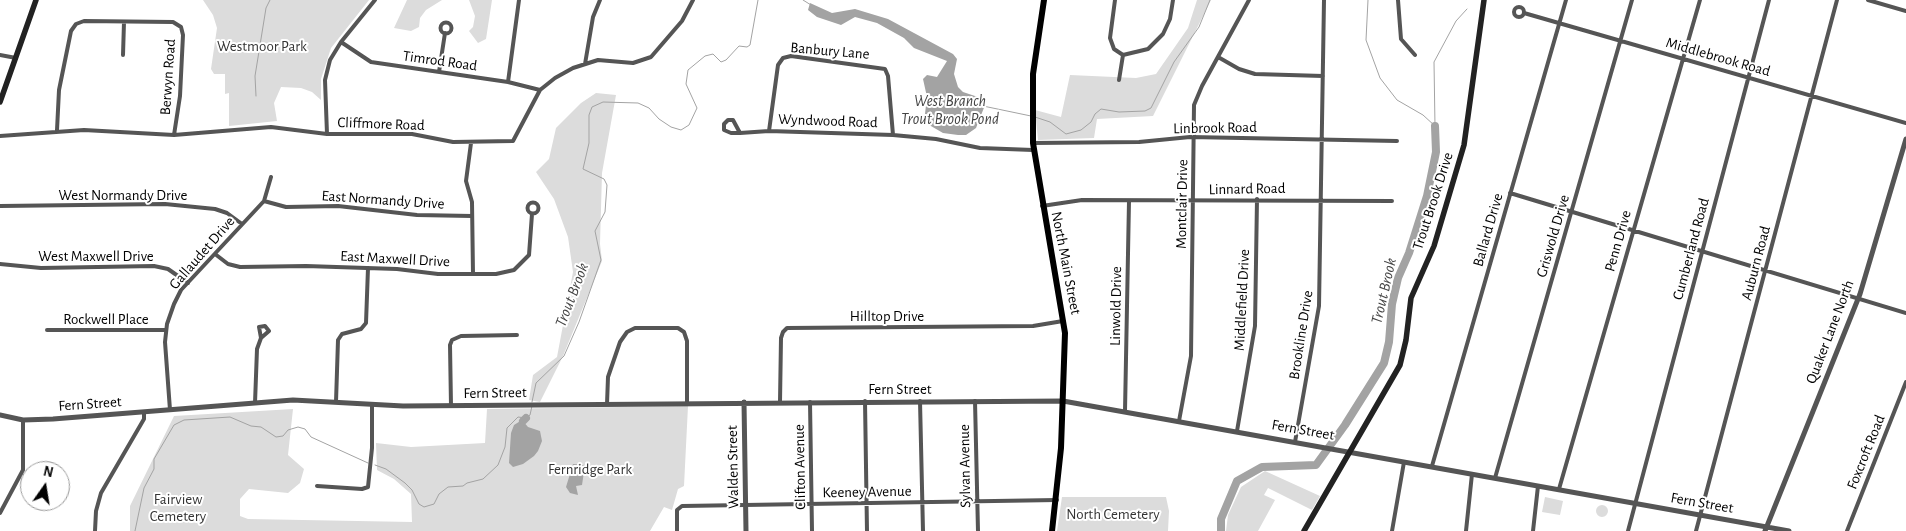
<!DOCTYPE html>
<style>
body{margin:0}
#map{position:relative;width:1906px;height:531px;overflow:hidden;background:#fff;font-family:"Alegreya Sans",sans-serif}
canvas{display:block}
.north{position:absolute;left:20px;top:461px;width:50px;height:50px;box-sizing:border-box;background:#fff;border:1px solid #999;border-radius:50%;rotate:13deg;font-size:14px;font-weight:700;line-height:20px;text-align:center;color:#000}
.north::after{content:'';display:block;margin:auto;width:18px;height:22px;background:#000;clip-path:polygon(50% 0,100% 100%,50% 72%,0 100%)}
</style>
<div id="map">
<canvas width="1906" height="531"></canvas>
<div class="north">N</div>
</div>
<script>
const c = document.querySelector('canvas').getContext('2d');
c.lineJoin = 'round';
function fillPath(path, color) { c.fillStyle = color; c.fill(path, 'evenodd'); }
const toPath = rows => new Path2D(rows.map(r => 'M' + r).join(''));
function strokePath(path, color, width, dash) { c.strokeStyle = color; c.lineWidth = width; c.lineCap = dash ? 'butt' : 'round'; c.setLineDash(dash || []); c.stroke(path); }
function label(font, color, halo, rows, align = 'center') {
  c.font = font + ' "Alegreya Sans",sans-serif'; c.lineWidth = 4; c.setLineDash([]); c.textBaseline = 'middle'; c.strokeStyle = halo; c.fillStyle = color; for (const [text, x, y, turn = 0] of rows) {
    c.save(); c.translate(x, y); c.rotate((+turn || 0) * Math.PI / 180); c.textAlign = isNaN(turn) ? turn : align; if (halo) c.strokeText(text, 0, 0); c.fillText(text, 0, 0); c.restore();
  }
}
const green = toPath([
 [203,0,369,0,331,48,321,79,321,100,312,92,301,88,281,87,274,103,277,121,229,126,229,93,225,94,225,74,214,74,211,69,217,28,213,15],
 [407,0,442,0,426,10,420,18,419,27,411,31,394,28],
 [469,0,492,0,486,39,478,43,469,31,473,27,475,16],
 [1197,0,1211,0,1153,116,1097,119,1094,138,1038,140,1035,110,1061,117,1070,75,1136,78,1156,74,1188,28],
 [596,93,616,95,602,173,600,244,602,261,563,356,540,402,529,400,533,375,557,357,573,272,568,237,554,199,536,172,549,159,556,128,581,103],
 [688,406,684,486,678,489,672,510,664,507,650,531,130,531,130,506,174,416,293,409,288,455,304,469,300,483,288,493,249,489,240,499,240,516,248,519,412,522,411,494,394,479,377,470,376,443,411,447,485,443,487,409],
 [1265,471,1320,496,1312,510,1268,488,1264,495,1275,500,1258,531,1226,531,1228,515,1241,487],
 [1062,497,1166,497,1169,511,1168,531,1057,531],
 [1545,497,1563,501,1560,515,1542,512],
 '1596 511a6 6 0 1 1 12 0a6 6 0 1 1-12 0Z'
]);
const water = toPath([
 [810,3,832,13,855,9,888,19,953,54,957,59,954,74,958,87,963,92,987,100,976,128,966,135,958,135,943,133,924,122,927,97,923,79,927,75,937,77,947,61,914,48,904,38,877,23,855,17,841,25,817,17,808,10],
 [522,420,528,427,540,431,542,441,538,451,534,456,523,464,513,467,509,463,511,433,514,425],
 [573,464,585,465,582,485,576,486,578,495,570,493,566,487]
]);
const stream = toPath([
 [803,0,811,5],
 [1368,0,1366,40,1380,78,1397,100,1423,115,1435,126],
 [256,96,255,76,266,8,270,0],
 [983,106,1031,116],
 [1035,117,1050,122,1066,134,1081,130,1091,122,1095,114,1101,109,1119,112,1145,111,1151,108,1174,62,1199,27,1210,0],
 [1435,126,1434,62,1456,21,1467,9],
 [532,402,536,383,564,356,579,322,601,260,595,231,605,212,607,185,604,179,583,169,589,143,589,115,592,107,603,102,638,103,649,108,659,119,671,127,681,130,689,125,697,108,686,84,688,70,705,56,713,54,721,62,726,60,739,46,747,47,750,45,758,0],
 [375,465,386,469,405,483,412,490,419,504,424,507,434,504,439,494,448,487,463,486,467,483,483,479,498,465,505,447,507,428,518,417,526,418,530,415,532,406],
 [135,531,144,488,154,469,154,459,174,425,184,420,230,417,251,426,261,427,276,437,283,436,288,430,298,427,305,429,311,437,368,463]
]);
const river = toPath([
 [523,421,526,418],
 [1221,531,1221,519,1237,481,1262,467,1316,465,1345,425,1384,363,1389,342,1392,304,1398,278,1409,253,1427,196,1436,152,1435,126]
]);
const minor = toPath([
 [1115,0,1110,38,1114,49,1123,55],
 [1398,0,1401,39,1415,55],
 [1868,0,1906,11],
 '1514 12a5 5 0 1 1 10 0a5 5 0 1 1-10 0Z',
 [1524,13,1906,123],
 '440.5 28a5.5 5.5 0 1 1 11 0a5.5 5.5 0 1 1-11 0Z',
 [341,42,371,62,508,82,540,90],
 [0,55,16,58],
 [123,55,124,22],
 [1218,57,1239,69,1255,74,1323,76],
 [585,64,593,17,600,0],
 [439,72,445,33],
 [1119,80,1123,55,1148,49,1163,34,1170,19,1173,0],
 [508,82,519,0],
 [57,130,59,90,71,31,76,24,84,21,173,22,181,27,183,35,180,96,174,135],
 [769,131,778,65,783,58,791,56,885,69,888,76,893,135],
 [740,133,733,120,728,120,724,124,724,130,731,133,740,133,769,131,893,135,936,139,980,148,1033,150],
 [327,134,325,80,330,60,341,42,375,0],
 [0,136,84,130,174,135,271,127,327,134,412,134,453,142,513,141,540,90,555,78,573,68,598,60,633,63,651,57,682,21,693,0],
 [471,143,466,181,472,202,473,274],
 [1033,143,1139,142,1190,137,1397,141],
 [1510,193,1906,313],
 [264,201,286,207,338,206,417,215,472,216],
 '527.5 208a5.5 5.5 0 1 1 11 0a5.5 5.5 0 1 1-11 0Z',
 [0,206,165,204,215,209,227,213,242,224],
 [1042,206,1082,200,1392,201],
 [215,254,228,264,240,267,306,266,397,269,438,274,496,274,514,270,529,255,532,214],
 [0,264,41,268,154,266,168,269,188,283],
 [47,330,166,330],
 [865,401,867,531],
 [920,401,923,531],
 [975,401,978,531],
 [336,402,338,340,342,334,361,329,366,323,368,268],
 [780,402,781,338,783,332,787,328,1033,326,1063,321],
 [810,402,812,531],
 [255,403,257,349,261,338,269,331,265,326,259,327,261,338],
 [607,404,608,377,620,342,627,332,635,328,678,328,684,332,687,341,687,403],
 [451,406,450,345,452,340,461,336,517,335],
 [170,410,165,342,167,324,174,304,181,290,264,201,271,177],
 [1125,411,1129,201],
 [1179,421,1191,356,1194,105,1202,86,1249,0],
 [1237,431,1255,326,1257,199],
 [1295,442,1319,306,1324,0],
 [1432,466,1566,0],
 [1495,478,1632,0],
 [317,486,362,489,368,487,372,448,372,405],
 [1559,489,1700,0],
 [0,513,23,470,23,420],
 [95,531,96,511,101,493,144,419,144,412],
 [677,531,677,510,682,506,1057,500],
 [1392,531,1404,462],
 [1466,531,1472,474],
 [1533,531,1538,486],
 [1628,531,1769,0],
 [1696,531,1837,0],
 [1847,531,1906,382]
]);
const tertiary = toPath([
 [744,402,746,531],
 [0,415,23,420,53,419,293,400,403,406,1063,401,1789,531],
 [1765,531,1860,294,1906,139]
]);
const secondary = toPath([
 [0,102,36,0],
 [1304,531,1400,365,1406,340,1411,298,1434,246,1464,145,1484,0]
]);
const primary = toPath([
 [1044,0,1033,74,1033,143,1065,333,1061,448,1052,531]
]);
const parkNames = [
 ["Westmoor Park",262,46],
 ["Fernridge Park",590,469],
 ["Fairview",178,499],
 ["Cemetery",178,516],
 ["North Cemetery",1113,514]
];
const streetNames = [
 ["Banbury Lane",830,51,5],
 ["Middlebrook Road",1718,57,16],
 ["Timrod Road",440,61,8],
 ["Berwyn Road",168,77,-86],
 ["Wyndwood Road",828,121,2],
 ["Cliffmore Road",381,124,2],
 ["Linbrook Road",1215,128,-1],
 ["Linnard Road",1247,189,-1],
 ["West Normandy Drive",123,195],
 ["East Normandy Drive",383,200,4],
 ["Trout Brook Drive",1433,201,-72],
 ["Montclair Drive",1182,204,-89],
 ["Ballard Drive",1488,230,-74],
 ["Griswold Drive",1553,236,-74],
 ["Penn Drive",1618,241,-74],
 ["Cumberland Road",1691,249,-75],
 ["Gallaudet Drive",202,253,-49],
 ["West Maxwell Drive",96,256],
 ["East Maxwell Drive",395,259,3],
 ["North Main Street",1066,263,79],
 ["Auburn Road",1756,263,-75],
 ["Middlefield Drive",1242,300,-87],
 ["Linwold Drive",1116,306,-89],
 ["Hilltop Drive",887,316],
 ["Rockwell Place",106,319],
 ["Quaker Lane North",1830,332,-69],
 ["Brookline Drive",1301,335,-81],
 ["Fern Street",900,389],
 ["Fern Street",495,393,-1],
 ["Fern Street",90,404,-4],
 ["Fern Street",1303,430,10],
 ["Foxcroft Road",1866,452,-68],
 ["Sylvan Avenue",965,466,-91],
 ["Walden Street",733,467,-91],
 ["Clifton Avenue",800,467,-91],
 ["Keeney Avenue",867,492,-1],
 ["Fern Street",1702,503,10]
];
const waterNames = [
 ["West Branch",950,101],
 ["Trout Brook Pond",950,119],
 ["Trout Brook",1384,291,-77],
 ["Trout Brook",572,295,-69]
];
fillPath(green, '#dcdcdc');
fillPath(water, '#a3a3a3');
strokePath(stream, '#a3a3a3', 1);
strokePath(river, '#a3a3a3', 8);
strokePath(minor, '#555', 4);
strokePath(tertiary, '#555', 5);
strokePath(secondary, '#222', 5.5);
strokePath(primary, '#000', 6);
label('15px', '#333', '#fff', parkNames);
label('15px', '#000', '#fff', streetNames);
label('italic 16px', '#444', '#fff', waterNames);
</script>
